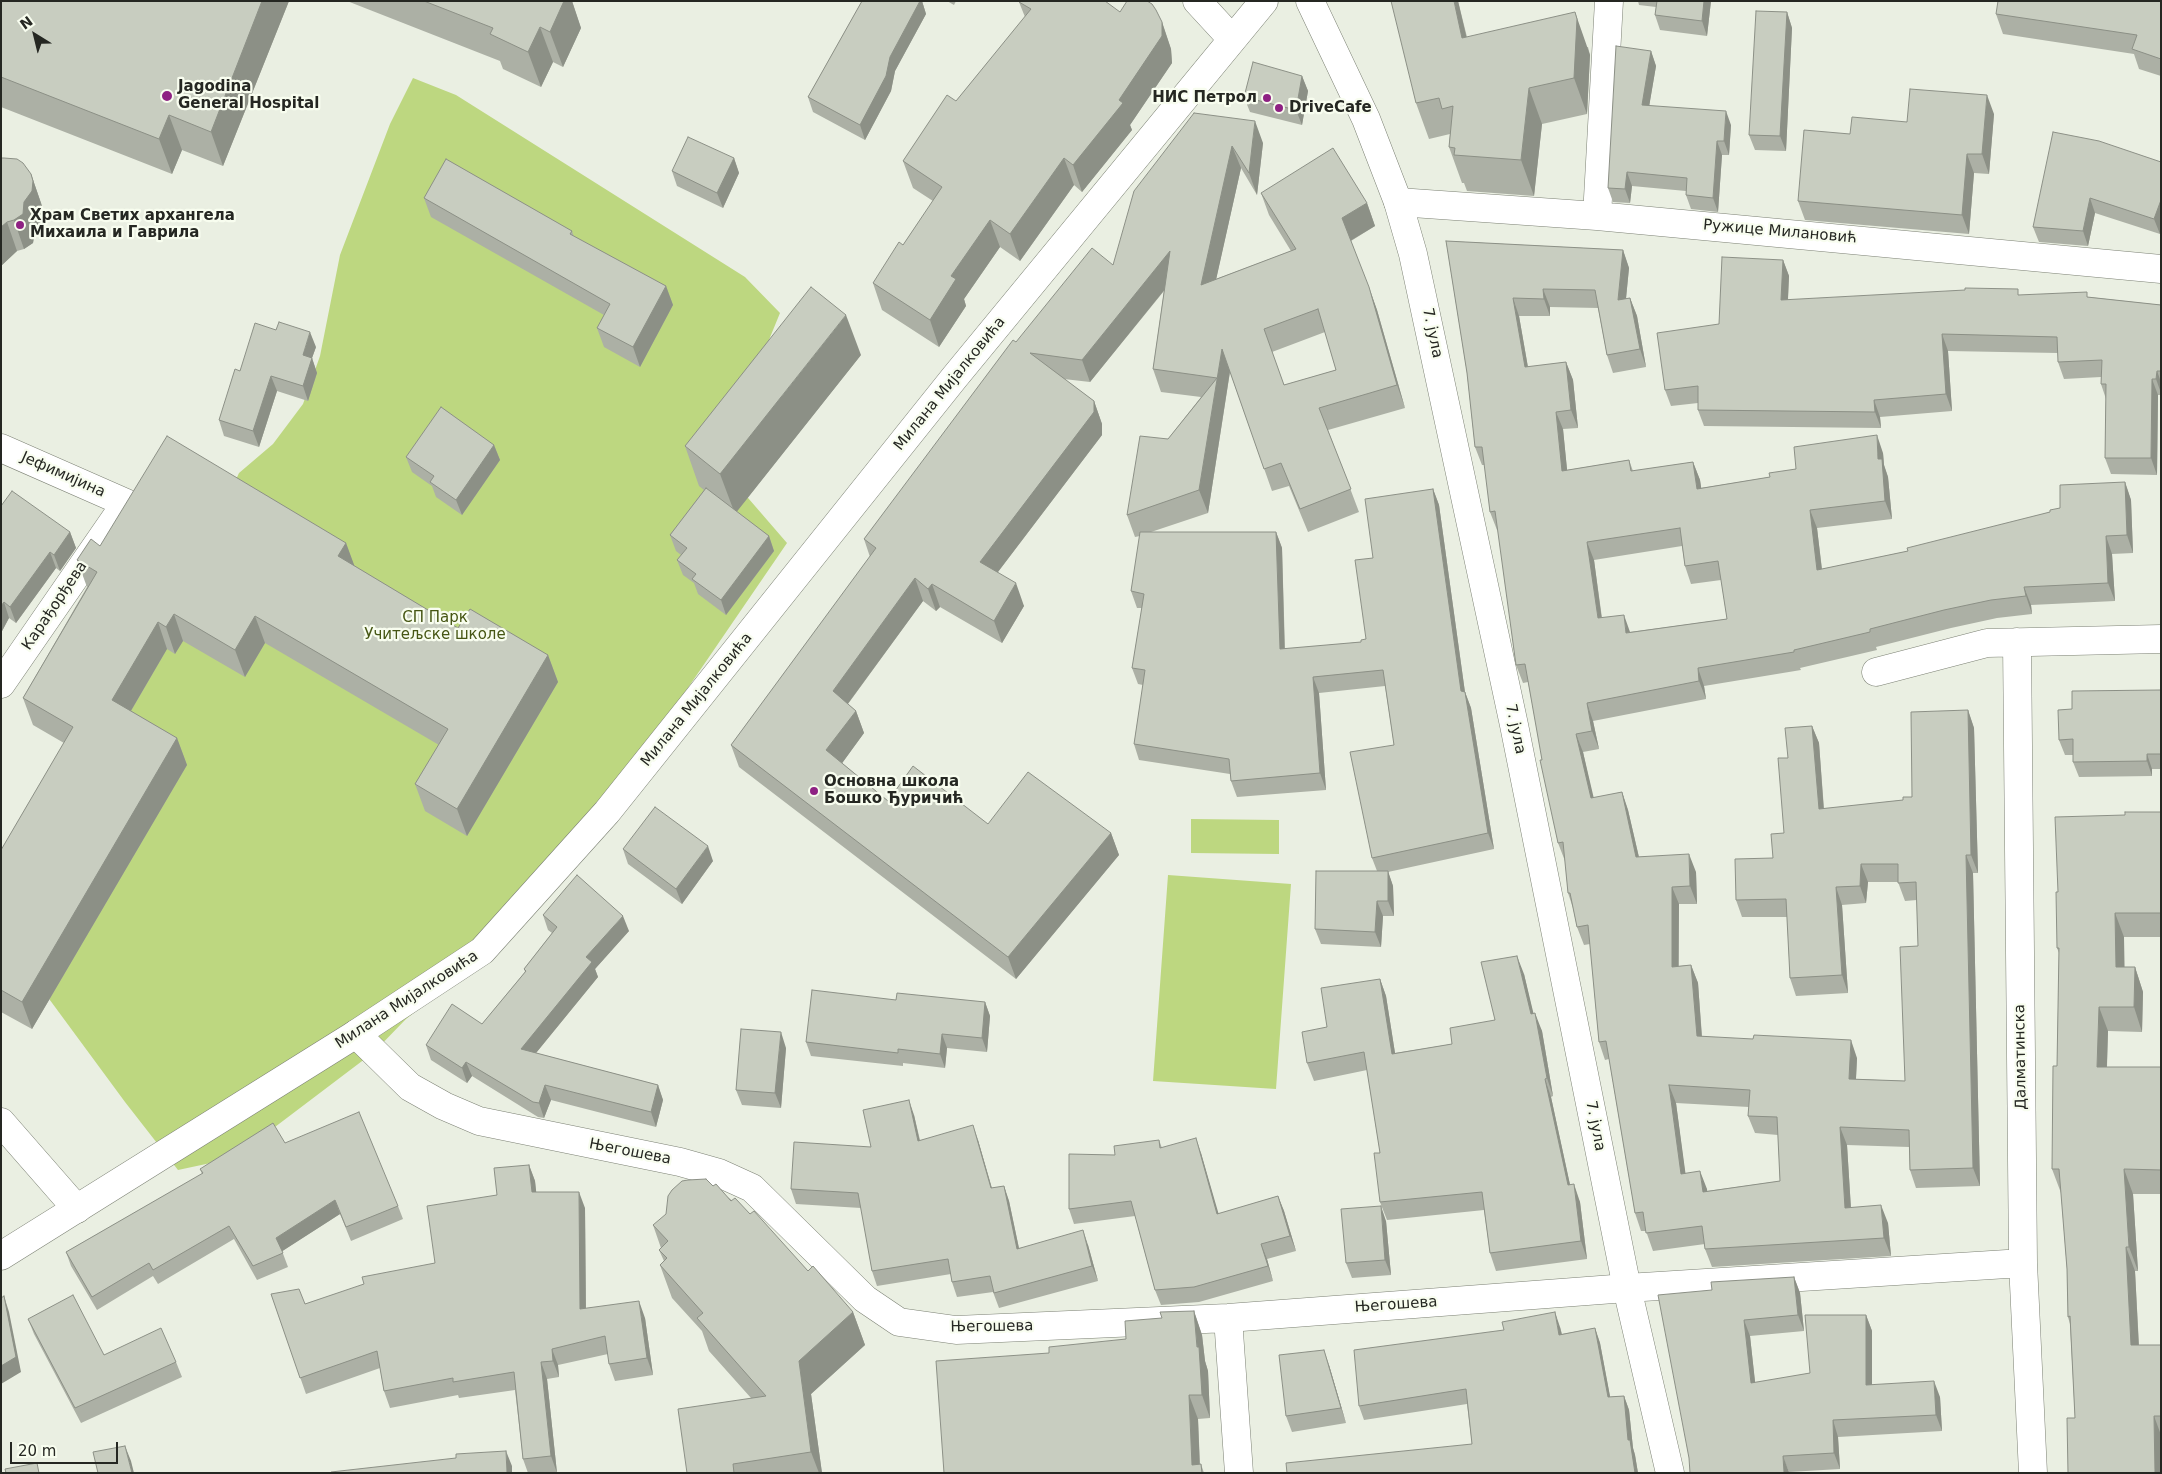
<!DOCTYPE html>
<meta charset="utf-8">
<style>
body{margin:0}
#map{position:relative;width:2162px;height:1474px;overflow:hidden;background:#eaefe2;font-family:"DejaVu Sans",sans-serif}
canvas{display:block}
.frame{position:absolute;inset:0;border:2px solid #252722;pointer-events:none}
.north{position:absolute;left:10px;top:10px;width:50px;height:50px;-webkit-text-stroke:4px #f8fdef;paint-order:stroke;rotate:324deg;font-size:14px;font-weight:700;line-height:20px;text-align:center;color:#252722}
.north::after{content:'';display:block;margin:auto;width:18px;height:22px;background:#252722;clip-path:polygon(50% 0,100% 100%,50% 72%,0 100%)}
.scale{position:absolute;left:10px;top:1442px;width:108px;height:22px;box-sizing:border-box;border:2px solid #252722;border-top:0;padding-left:6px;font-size:15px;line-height:18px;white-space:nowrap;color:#252722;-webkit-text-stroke:4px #f8fdef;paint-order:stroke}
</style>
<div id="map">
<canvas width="2162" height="1474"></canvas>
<div class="frame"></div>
<div class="north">N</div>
<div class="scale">20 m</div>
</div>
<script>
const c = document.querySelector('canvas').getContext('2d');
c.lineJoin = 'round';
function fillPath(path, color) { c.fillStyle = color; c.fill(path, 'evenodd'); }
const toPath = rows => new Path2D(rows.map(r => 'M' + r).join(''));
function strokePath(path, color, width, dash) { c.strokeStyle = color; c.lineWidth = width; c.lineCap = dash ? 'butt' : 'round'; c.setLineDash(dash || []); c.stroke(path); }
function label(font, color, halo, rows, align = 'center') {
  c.font = font + ' "DejaVu Sans",sans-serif'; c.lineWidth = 4.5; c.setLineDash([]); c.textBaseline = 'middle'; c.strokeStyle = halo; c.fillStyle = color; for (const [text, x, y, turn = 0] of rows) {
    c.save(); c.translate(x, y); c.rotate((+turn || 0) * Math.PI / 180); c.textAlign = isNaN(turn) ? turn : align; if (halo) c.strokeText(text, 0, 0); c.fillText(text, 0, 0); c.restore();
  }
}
const green = toPath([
 [413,78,456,95,745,277,780,313,748,391,723,469,787,543,629,774,440,992,406,1019,374,1052,234,1158,178,1170,125,1102,16,954,239,473,273,444,303,404,320,356,340,255,390,124],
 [1191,819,1279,820,1279,854,1191,853],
 [1168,875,1291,884,1276,1089,1153,1081]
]);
const street = toPath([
 [1197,1,1232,39],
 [1398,202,1597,216,2161,269],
 [1597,216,1609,1],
 [1,448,126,503,1,684],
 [2017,642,2023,1263,2033,1473],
 [1876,672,1987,643,2161,639],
 [356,1034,410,1087,444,1106,479,1121,680,1162,719,1173,752,1188,865,1299,899,1322,956,1330,1228,1318,1627,1288,2023,1263],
 [1,1122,77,1209],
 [1228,1318,1239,1473]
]);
const secondary = toPath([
 [1310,1,1366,119,1398,202,1413,254,1514,725,1627,1288,1670,1473],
 [1,1256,356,1034,482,951,607,812,954,378,1264,1]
]);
const wall = toPath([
 [1,1,289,1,223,166,182,150,172,174,1,107],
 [347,1,572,1,581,28,563,67,553,62,541,87,503,69,500,61],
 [862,1,922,1,926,14,895,71,891,91,865,140,813,112,808,97],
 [947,1,956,1,954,5],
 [1458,1,1467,37,1588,47,1590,55,1587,114,1542,124,1534,196,1467,191,1464,183,1462,183,1449,147,1450,134,1429,139,1416,103],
 [1638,1,1711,1,1707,36,1660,30,1655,15,1656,7,1639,5],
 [2161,1,2161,76,2139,69,2134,54,2003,34,1996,14],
 [1019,2,1120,12,1162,22,1171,49,1172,63,1130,125,1132,130,1082,192,1074,185,1020,261,1000,247,964,299,966,306,939,347,882,310,873,283,903,245,933,201,913,188,903,161,956,101,1025,17],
 [1787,12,1792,28,1786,151,1755,150,1749,135],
 [1651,51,1656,66,1649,106,1731,125,1729,155,1722,155,1718,212,1691,209,1686,195,1686,191,1632,186,1630,203,1613,202,1608,188],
 [1302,76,1308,91,1302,125,1250,112,1244,97],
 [1194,113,1263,143,1257,195,1241,168,1216,279,1291,251,1269,215,1261,193,1367,203,1375,226,1351,241,1377,310,1405,408,1328,430,1359,512,1308,532,1289,486,1272,491,1230,372,1208,513,1151,532,1276,532,1282,548,1285,649,1361,642,1366,639,1373,558,1433,489,1439,505,1465,692,1471,708,1494,849,1388,872,1393,886,1394,916,1383,916,1381,947,1321,944,1315,929,1377,871,1372,858,1394,745,1385,686,1319,693,1326,790,1237,797,1231,781,1230,774,1139,760,1134,744,1143,685,1138,684,1132,668,1142,608,1137,608,1131,591,1140,536,1135,537,1127,515,1168,439,1201,397,1161,392,1153,369,1164,291,1090,382,1064,379,1094,401,1102,424,1102,435,998,572,1024,606,1002,643,940,607,936,611,923,601,848,704,856,711,864,733,842,763,888,801,988,824,1111,833,1119,855,1016,979,739,767,731,745,870,557,864,539,1016,342,1113,265],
 [1325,332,1336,370,1284,385,1272,352],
 [1994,114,1989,174,1974,173,1969,234,1805,220,1798,201,1850,134,1907,122],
 [1,158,31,174,41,203,43,210,42,220,35,231,33,243,24,249,17,251,1,266],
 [734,158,739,173,723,208,677,186,672,171],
 [2161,162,2161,231,2160,234,2095,213,2088,246,2039,242,2033,227],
 [424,198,572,231,574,237,666,286,673,305,640,367,604,347,597,328,604,315,431,217],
 [1446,241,1623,250,1629,268,1626,299,1630,298,1637,316,1646,367,1613,373,1607,355,1598,308,1550,307,1550,316,1519,316,1528,367,1566,362,1573,380,1578,428,1563,429,1567,470,1629,460,1633,471,1693,462,1700,480,1701,488,1770,477,1796,469,1883,453,1884,465,1888,477,1892,519,1817,528,1822,569,1908,551,2050,512,2125,482,2131,500,2133,553,2112,554,2115,601,2031,605,2032,614,1997,618,1951,628,1876,647,1877,650,1800,668,1801,670,1704,686,1706,699,1593,721,1599,749,1583,752,1593,798,1622,792,1628,810,1639,857,1696,872,1697,904,1679,904,1679,966,1691,965,1698,983,1702,1036,1857,1058,1856,1079,1905,1081,1918,946,1917,900,1905,901,1898,882,1868,882,1866,903,1842,905,1848,993,1796,996,1790,978,1787,917,1742,917,1736,900,1773,858,1784,833,1788,758,1812,726,1819,743,1824,809,1903,800,1912,797,1968,710,1974,728,1978,873,1973,873,1980,1186,1916,1188,1910,1170,1909,1147,1847,1145,1851,1208,1888,1223,1891,1256,1712,1267,1705,1249,1705,1244,1653,1251,1646,1231,1641,1231,1635,1213,1609,1059,1605,1060,1599,1042,1590,944,1584,945,1577,927,1573,908,1568,893,1565,861,1558,843,1528,682,1523,683,1516,665,1498,530,1497,530,1490,512,1485,465,1482,465,1475,447,1467,373],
 [1682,546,1685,566,1691,584,1721,580,1727,619,1630,632,1602,618,1594,560],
 [1676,1103,1749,1107,1748,1116,1755,1133,1778,1135,1780,1181,1707,1191,1707,1189,1685,1173],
 [1783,260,1789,276,1788,300,2020,295,2089,297,2161,305,2161,395,2158,395,2157,475,2111,474,2105,458,2106,399,2101,384,2101,377,2064,379,2058,362,2058,353,1948,351,1952,411,1880,417,1881,428,1704,426,1698,410,1698,403,1671,406,1665,390,1719,324],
 [316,347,312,358,317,373,308,401,277,391,259,447,224,436,219,420,240,371],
 [861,355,736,512,769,536,774,551,726,615,698,594,694,583,683,575,677,560,681,555,676,551,670,535,704,490,699,486,685,446],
 [494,445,500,460,462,515,436,497,432,486,412,472,406,457],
 [1,506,70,532,76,548,60,571,56,568,16,623,9,618,1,633],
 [346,543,354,566,458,628,548,655,558,682,467,836,425,811,415,784,439,745,265,643,245,677,183,641,175,654,167,649,131,711,177,738,187,765,32,1029,1,1012,1,850,64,743,33,725,23,698,87,587,77,560,100,546],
 [2161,690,2161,769,2152,769,2152,776,2079,777,2073,762,2073,755,2065,755,2059,740,2072,709],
 [2161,812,2161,937,2124,937,2124,967,2135,967,2143,992,2142,1032,2108,1031,2107,1067,2161,1067,2161,1194,2133,1194,2138,1271,2135,1271,2139,1345,2161,1345,2161,1473,2075,1418,2070,1324,2068,1317,2067,1269,2061,1193,2052,1169,2057,1066,2059,953,2057,948,2058,892,2125,815],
 [623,849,713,861,682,904,628,864],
 [543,915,629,931,595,969,598,977,536,1053,658,1085,663,1100,656,1127,551,1100,544,1118,538,1117,472,1076,467,1083,431,1060,426,1045,482,1024,525,972,524,969,552,933,548,930],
 [1524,974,1533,1014,1542,1031,1553,1096,1551,1097,1570,1185,1580,1202,1587,1259,1496,1271,1490,1253,1484,1210,1387,1220,1380,1202,1380,1153,1367,1070,1314,1081,1307,1063,1327,1027,1380,979,1386,996,1395,1053,1452,1044,1495,1020],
 [896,1000,985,1002,990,1016,987,1052,947,1048,945,1068,903,1063,903,1066,811,1056,806,1042],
 [786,1048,781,1108,742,1105,736,1090],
 [914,1115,920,1140,978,1140,992,1188,1004,1186,1009,1201,1019,1248,1088,1245,1098,1281,999,1308,993,1292,957,1297,952,1282,951,1274,877,1286,872,1271,861,1208,796,1204,791,1189,871,1147],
 [1159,1140,1162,1148,1201,1153,1218,1214,1278,1196,1284,1211,1296,1251,1267,1259,1273,1281,1199,1302,1161,1305,1155,1290,1135,1216,1074,1224,1069,1209,1115,1155],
 [285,1143,398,1206,403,1219,351,1241,340,1214,282,1251,288,1267,257,1280,234,1239,158,1284,153,1276,97,1310,71,1266,66,1252,202,1174,200,1169],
 [529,1165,535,1181,536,1192,585,1208,586,1309,645,1318,653,1375,615,1381,609,1364,608,1354,558,1365,559,1377,547,1379,557,1473,528,1473,523,1459,515,1390,459,1398,458,1395,390,1408,384,1391,380,1368,306,1394,271,1294,305,1304,435,1263,497,1195],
 [713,1186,750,1214,808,1271,853,1312,865,1345,811,1394,822,1473,687,1473,751,1398,709,1351,702,1331,672,1298,660,1265,664,1261,659,1250,661,1248,653,1225],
 [1386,1221,1391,1275,1352,1278,1346,1263],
 [1794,1277,1800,1293,1804,1331,1750,1336,1755,1383,1810,1373,1866,1315,1872,1331,1872,1385,1940,1397,1942,1431,1838,1437,1840,1469,1789,1472,1712,1290],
 [1194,1311,1202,1335,1205,1361,1208,1371,1210,1418,1198,1419,1200,1464,1201,1464,1204,1473,944,1473,1049,1353,1126,1339,1162,1318],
 [28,1319,104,1355,176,1362,182,1377,81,1423,34,1334],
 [1560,1327,1562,1334,1595,1328,1600,1343,1610,1397,1624,1396,1629,1410,1633,1448,1635,1455,1638,1473,1287,1473,1472,1444,1467,1404,1364,1420,1359,1406],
 [1329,1365,1346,1423,1292,1432,1286,1416]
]);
const shadedWall = toPath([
 [262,1,289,1,223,166,211,132],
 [564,1,572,1,581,28,563,67,550,32],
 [920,1,922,1,926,14,895,71,891,91,865,140,860,125,890,57],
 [1454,1,1458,1,1475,74,1462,38],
 [1704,1,1711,1,1707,36,1702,21],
 [1575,12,1590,55,1587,114,1574,78],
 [1787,12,1792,28,1786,151,1780,136],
 [1162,22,1171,49,1172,63,1130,125,1132,130,1082,192,1073,165,1119,100],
 [540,27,553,62,541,87,528,52],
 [1651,51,1656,66,1647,119,1642,105],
 [1302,76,1308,91,1302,125,1296,110],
 [1529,88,1542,124,1534,196,1521,160],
 [1987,95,1994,114,1989,174,1982,154],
 [1726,111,1731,125,1729,155,1724,141],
 [169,115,182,150,172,174,159,139],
 [1255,121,1263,143,1257,195,1249,173],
 [1717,141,1722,155,1718,212,1713,198],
 [1232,146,1241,168,1210,307,1201,285],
 [1967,154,1974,173,1969,234,1962,215],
 [734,158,739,173,723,208,717,193],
 [1064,158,1074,185,1020,261,1010,234],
 [1627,172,1632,186,1630,203,1625,189],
 [31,174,41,203,43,210,42,220,35,231,33,243,24,249,14,220,24,202],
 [2090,198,2095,213,2088,246,2083,231],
 [2161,200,2161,231,2160,234,2154,219],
 [1367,203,1375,226,1350,241,1342,218],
 [990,220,1000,247,964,299,966,306,939,347,930,320,951,276],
 [7,222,17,251,1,266,1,227],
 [1623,250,1629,268,1624,318,1618,300],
 [1170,251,1178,273,1090,382,1082,360],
 [1783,260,1789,276,1787,317,1781,300],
 [666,286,673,305,640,367,633,347],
 [1369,287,1377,310,1405,408,1397,385],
 [1543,289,1550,307,1550,316,1544,299],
 [1513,298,1519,316,1531,385,1525,367],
 [1630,298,1637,316,1646,367,1640,349],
 [846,315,861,355,735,514,720,474],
 [310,332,316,347,312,358,317,373,308,401,303,386,303,355],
 [1942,334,1948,351,1952,411,1946,394],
 [1222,349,1230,371,1208,513,1199,490],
 [1566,362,1573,380,1578,428,1571,410],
 [2157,371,2161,382,2161,393,2156,379],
 [271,376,277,391,259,447,253,431],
 [2152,379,2158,395,2157,475,2151,458],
 [1874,400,1880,417,1881,428,1875,412],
 [1094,401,1102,424,1102,435,988,585,980,562],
 [1556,412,1563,429,1569,489,1562,471],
 [1877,435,1883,453,1884,465,1888,477,1892,519,1885,501,1878,459],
 [494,445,500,460,462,515,456,500],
 [1693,462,1700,480,1704,506,1697,489],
 [2125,482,2131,500,2133,553,2127,535],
 [1433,489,1439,505,1467,707,1461,691],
 [1810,510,1817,528,1824,588,1817,570],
 [70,532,76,548,60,571,54,555],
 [1276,532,1282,548,1285,665,1280,649],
 [769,536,774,551,726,615,721,600],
 [2106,536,2112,554,2115,601,2108,583],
 [1587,542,1594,560,1604,636,1598,618],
 [346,543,356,570,338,556],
 [50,552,56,568,16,623,10,607],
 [915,578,923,601,841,713,833,691],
 [1016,583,1024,606,1002,643,994,621],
 [932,584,940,607,936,611,928,589],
 [2024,587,2031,605,2032,614,2026,596],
 [4,602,9,618,1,633,1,606],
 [174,614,183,641,175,654,166,627],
 [1624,615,1630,632,1626,633],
 [255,616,265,643,245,677,235,650],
 [158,622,167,649,122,726,112,700],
 [548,655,558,682,467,836,457,809],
 [1698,668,1704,686,1706,699,1699,681],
 [1313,677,1319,693,1326,790,1320,773],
 [1465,692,1471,708,1494,849,1488,833],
 [1587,703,1593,721,1599,749,1592,731],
 [1968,710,1974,728,1978,873,1971,855],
 [856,711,864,733,835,773,826,750],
 [1812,726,1819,743,1825,827,1819,809],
 [1576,734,1583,752,1598,816,1591,798],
 [177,738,187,765,32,1029,22,1002],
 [2147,754,2152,769,2152,776,2147,761],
 [1622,792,1628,810,1643,875,1636,857],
 [1111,833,1119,855,1016,979,1008,957],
 [708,846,713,861,682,904,676,889],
 [1689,854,1696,872,1697,904,1690,886],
 [1966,855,1973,873,1980,1186,1973,1168],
 [1861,864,1868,882,1866,903,1860,886],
 [1388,871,1393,886,1394,916,1388,901],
 [1672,887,1679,904,1678,985,1672,967],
 [1836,887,1842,905,1848,993,1842,975],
 [1377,901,1383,916,1381,947,1375,932],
 [2115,913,2124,937,2125,991,2116,967],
 [623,916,629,931,595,969,598,977,527,1064,521,1049,586,957],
 [1517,956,1524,974,1538,1032,1531,1014],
 [1691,965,1698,983,1703,1054,1697,1036],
 [2135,967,2143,992,2142,1032,2134,1007],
 [1380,979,1386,996,1398,1072,1392,1054],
 [985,1002,990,1016,987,1052,982,1038],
 [2099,1007,2108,1031,2106,1091,2097,1067],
 [1535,1013,1542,1031,1553,1096,1547,1078],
 [781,1032,786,1048,781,1108,775,1093],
 [942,1034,947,1048,945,1068,940,1054],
 [1851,1040,1857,1058,1855,1097,1849,1079],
 [466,1062,472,1076,467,1083,462,1068],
 [1545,1079,1551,1097,1574,1203,1568,1185],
 [545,1085,551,1100,544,1118,539,1103],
 [658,1085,663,1100,656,1127,651,1112],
 [1669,1085,1676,1103,1688,1192,1681,1174],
 [909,1100,914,1115,923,1156,918,1141],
 [973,1125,978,1140,996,1203,991,1188],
 [1840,1127,1847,1145,1852,1226,1845,1208],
 [1196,1138,1201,1153,1223,1229,1217,1214],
 [529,1165,535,1181,538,1208,532,1192],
 [2124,1169,2133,1194,2138,1271,2129,1247],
 [1700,1171,1707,1189,1709,1209,1703,1192],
 [1574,1184,1580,1202,1587,1259,1581,1241],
 [1004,1186,1009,1201,1022,1263,1017,1249],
 [579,1192,585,1208,586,1326,580,1309],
 [1278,1196,1284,1211,1296,1251,1290,1236],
 [335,1200,340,1214,281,1252,276,1238],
 [1881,1205,1888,1223,1891,1256,1884,1238],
 [1381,1206,1386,1221,1391,1275,1385,1260],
 [1083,1230,1088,1245,1098,1281,1092,1266],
 [1261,1244,1267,1259,1273,1281,1268,1266],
 [2126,1247,2135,1271,2140,1370,2131,1345],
 [1794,1277,1800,1293,1804,1331,1798,1315],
 [4,1296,9,1312,21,1372,1,1384],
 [639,1301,645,1318,653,1375,647,1358],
 [1194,1311,1202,1335,1205,1361,1208,1371,1210,1418,1202,1395],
 [853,1312,865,1345,811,1394,822,1473,819,1473,811,1452,799,1361],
 [1555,1312,1560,1327,1565,1349,1559,1335],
 [1866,1315,1872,1331,1872,1401,1866,1385],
 [1744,1320,1750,1336,1757,1399,1751,1383],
 [1595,1328,1600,1343,1613,1412,1608,1397],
 [552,1349,558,1365,559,1377,553,1361],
 [1324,1350,1329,1365,1346,1423,1341,1408],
 [541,1362,547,1379,557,1473,551,1456],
 [1934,1381,1940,1397,1942,1431,1936,1415],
 [1189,1395,1198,1419,1200,1473,1192,1465],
 [1624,1396,1629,1410,1633,1448,1635,1455,1638,1473,1635,1473,1628,1440],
 [2154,1416,2161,1435,2161,1473,2155,1473],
 [1833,1420,1838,1437,1840,1469,1834,1453],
 [125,1446,131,1461,134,1473,132,1473],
 [506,1451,512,1466,512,1473,507,1473],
 [1783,1456,1789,1472,1789,1473,1784,1473]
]);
const building = toPath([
 [1,1,262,1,211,132,169,115,159,139,1,77,1,1],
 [424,1,564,1,550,32,540,27,528,52,490,34,493,28,424,1],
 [862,1,920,1,890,57,886,76,860,125,808,97,862,1],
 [1020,1,1105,1,1120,12,1127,1,1147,1,1152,4,1156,10,1162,22,1162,36,1119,100,1123,103,1073,165,1064,158,1010,234,990,220,951,276,956,279,930,320,873,283,899,242,903,245,942,187,903,161,947,95,956,101,1031,9,1019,2,1020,1],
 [1391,1,1454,1,1462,38,1575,12,1577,19,1574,78,1529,88,1521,160,1454,155,1455,148,1449,147,1453,106,1442,109,1439,98,1416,103,1391,1],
 [1657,1,1704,1,1702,21,1655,15,1657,1],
 [1998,1,2161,1,2161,59,2132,49,2137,35,1996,14,1998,1],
 [1756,11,1787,12,1780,136,1749,135,1756,11],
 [1616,46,1651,51,1642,105,1726,111,1724,141,1717,141,1713,198,1686,195,1687,178,1627,172,1625,189,1608,188,1616,46],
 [1253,62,1302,76,1296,110,1244,97,1253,62],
 [1910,89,1987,95,1982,154,1967,154,1962,215,1798,201,1804,130,1850,134,1852,117,1907,122,1910,89],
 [1194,113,1255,121,1249,173,1232,146,1201,285,1296,249,1261,193,1333,148,1367,203,1342,218,1369,287,1397,385,1319,408,1351,489,1300,509,1281,463,1264,469,1222,349,1199,490,1127,515,1140,436,1168,439,1217,378,1153,369,1170,251,1082,360,1030,353,1094,401,1094,412,980,562,1016,583,994,621,932,584,928,589,915,578,833,691,856,711,826,750,888,801,913,766,988,824,1028,772,1111,833,1008,957,731,745,876,548,864,539,1013,340,1016,342,1092,248,1113,265,1134,191,1194,113],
 [1318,309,1336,370,1284,385,1264,329,1318,309],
 [2053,132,2099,141,2161,162,2161,200,2154,219,2090,198,2083,231,2033,227,2053,132],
 [688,137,734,158,717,193,672,171,688,137],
 [1,158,4,158,17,159,23,163,31,174,33,181,32,191,24,202,23,214,14,220,7,222,1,227,1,158],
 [446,159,572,231,570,234,666,286,633,347,597,328,610,304,424,198,446,159],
 [1446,241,1623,250,1618,300,1630,298,1640,349,1607,355,1595,290,1543,289,1544,299,1513,298,1525,367,1566,362,1571,410,1556,412,1562,471,1629,460,1631,471,1693,462,1697,489,1770,477,1769,473,1796,469,1794,447,1877,435,1878,459,1882,459,1885,501,1810,510,1817,570,1908,551,1907,548,2050,512,2050,510,2060,508,2060,485,2125,482,2127,535,2106,536,2108,583,2024,587,2026,596,1991,600,1944,610,1870,629,1870,632,1794,650,1794,652,1698,668,1699,681,1587,703,1592,731,1576,734,1591,798,1622,792,1636,857,1689,854,1690,886,1672,887,1672,967,1691,965,1697,1036,1753,1039,1754,1035,1851,1040,1849,1079,1905,1081,1900,947,1918,946,1916,882,1898,883,1898,864,1861,864,1860,886,1836,887,1842,975,1790,978,1786,899,1736,900,1735,859,1773,858,1771,834,1784,833,1778,758,1788,758,1785,728,1812,726,1819,809,1903,800,1903,797,1912,797,1911,712,1968,710,1971,855,1966,855,1973,1168,1910,1170,1909,1130,1840,1127,1845,1208,1881,1205,1884,1238,1705,1249,1702,1226,1646,1233,1643,1212,1635,1213,1606,1041,1599,1042,1588,925,1577,927,1570,893,1568,893,1563,842,1558,843,1540,760,1542,760,1525,664,1516,665,1495,511,1490,512,1482,447,1475,447,1467,373,1446,241],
 [1680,528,1685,566,1718,561,1727,619,1626,633,1624,615,1598,618,1587,542,1680,528],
 [1669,1085,1750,1090,1748,1116,1777,1117,1780,1181,1703,1192,1700,1171,1681,1174,1669,1085],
 [1722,257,1783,260,1781,300,1965,290,1965,288,2018,289,2018,295,2087,292,2087,297,2161,305,2161,371,2157,371,2156,379,2152,379,2151,458,2105,458,2106,384,2101,384,2102,360,2058,362,2057,337,1942,334,1946,394,1874,400,1875,412,1698,410,1698,386,1665,390,1657,333,1719,324,1722,257],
 [811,287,846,315,720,474,685,446,811,287],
 [279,322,310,332,303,355,312,358,303,386,271,376,253,431,219,420,235,369,240,371,255,323,276,330,279,322],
 [441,407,494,445,456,500,430,482,434,476,406,457,441,407],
 [167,436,346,543,338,556,458,628,470,609,548,655,457,809,415,784,448,729,255,616,235,650,174,614,166,627,158,622,112,700,177,738,22,1002,1,990,1,850,73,727,23,698,97,572,77,560,91,539,100,546,167,436],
 [706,488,769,536,721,600,692,579,696,574,677,560,687,548,670,535,706,488],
 [1433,489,1461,691,1465,692,1488,833,1372,858,1350,752,1394,745,1383,670,1313,677,1320,773,1231,781,1229,759,1134,744,1145,670,1132,668,1144,594,1131,591,1140,532,1276,532,1280,649,1361,642,1361,640,1366,639,1355,560,1373,558,1365,499,1433,489],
 [12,491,70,532,54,555,50,552,10,607,4,602,1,606,1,506,12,491],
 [2161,690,2161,754,2147,754,2147,761,2073,762,2073,739,2059,740,2058,710,2072,709,2072,691,2161,690],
 [655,807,708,846,676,889,623,849,655,807],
 [2125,812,2161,812,2161,913,2115,913,2116,967,2135,967,2134,1007,2099,1007,2097,1067,2161,1067,2161,1170,2124,1169,2129,1247,2126,1247,2131,1345,2161,1345,2161,1416,2154,1416,2155,1473,2068,1473,2067,1418,2075,1418,2070,1316,2068,1317,2067,1269,2059,1169,2052,1169,2053,1066,2057,1066,2059,948,2057,948,2056,892,2058,892,2055,817,2125,815,2125,812],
 [1316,871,1388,871,1388,901,1377,901,1375,932,1315,929,1316,871],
 [577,875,623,916,586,957,592,962,521,1049,658,1085,651,1112,545,1085,539,1103,533,1102,466,1062,462,1068,426,1045,452,1004,482,1024,526,971,524,969,557,927,543,915,577,875],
 [1517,956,1531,1014,1535,1013,1547,1078,1545,1079,1568,1185,1574,1184,1581,1241,1490,1253,1482,1192,1380,1202,1374,1153,1380,1153,1364,1052,1307,1063,1302,1032,1327,1027,1321,988,1380,979,1392,1054,1452,1044,1450,1028,1495,1020,1481,962,1517,956],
 [812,990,896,1000,897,993,985,1002,982,1038,942,1034,940,1054,898,1049,898,1053,806,1042,812,990],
 [741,1029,781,1032,775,1093,736,1090,741,1029],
 [909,1100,918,1141,973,1125,991,1188,1004,1186,1017,1249,1083,1230,1092,1266,994,1293,990,1276,952,1282,948,1259,872,1271,858,1193,791,1189,794,1142,871,1147,863,1110,909,1100],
 [359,1112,398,1206,346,1227,335,1200,276,1238,283,1253,253,1266,229,1226,153,1270,149,1263,92,1297,66,1252,203,1173,200,1169,273,1123,285,1143,359,1112],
 [1196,1138,1217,1214,1278,1196,1290,1236,1261,1244,1268,1266,1194,1287,1155,1290,1131,1201,1069,1209,1069,1154,1115,1155,1114,1146,1159,1140,1160,1148,1196,1138],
 [529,1165,532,1192,579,1192,580,1309,639,1301,647,1358,609,1364,605,1336,552,1349,553,1361,541,1362,551,1456,523,1459,514,1372,453,1382,453,1378,384,1391,377,1351,300,1378,271,1294,299,1289,305,1304,364,1284,362,1277,435,1263,427,1206,497,1195,494,1168,529,1165],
 [706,1179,713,1186,716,1184,731,1201,735,1198,750,1214,754,1211,808,1271,813,1266,853,1312,799,1361,811,1452,733,1464,734,1473,687,1473,678,1409,766,1396,697,1318,703,1313,660,1265,667,1258,659,1250,668,1241,653,1225,666,1214,668,1196,672,1190,682,1181,688,1180,706,1179],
 [1381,1206,1385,1260,1346,1263,1341,1209,1381,1206],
 [1794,1277,1798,1315,1744,1320,1751,1383,1810,1373,1805,1315,1866,1315,1866,1385,1934,1381,1936,1415,1833,1420,1834,1453,1783,1456,1784,1473,1690,1473,1689,1458,1658,1295,1712,1290,1711,1282,1794,1277],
 [73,1295,104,1355,161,1328,176,1362,75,1408,28,1319,73,1295],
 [4,1296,16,1357,1,1366,1,1298,4,1296],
 [1194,1311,1197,1347,1199,1347,1202,1395,1189,1395,1192,1465,1201,1464,1202,1473,944,1473,936,1361,1049,1353,1049,1347,1126,1339,1125,1321,1162,1318,1160,1312,1194,1311],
 [1555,1312,1559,1335,1595,1328,1608,1397,1624,1396,1628,1440,1630,1440,1635,1473,1287,1473,1286,1463,1472,1444,1466,1389,1359,1406,1354,1350,1504,1330,1502,1322,1555,1312],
 [1324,1350,1341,1408,1286,1416,1279,1355,1324,1350],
 [125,1446,132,1473,98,1473,93,1452,125,1446],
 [506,1451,507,1473,332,1473,331,1472,456,1458,456,1454,506,1451],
 [37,1463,39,1473,6,1473,5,1469,37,1463]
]);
const markers = [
 [167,96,6,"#8e2183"],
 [1267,98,5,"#8e2183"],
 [1279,108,5,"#8e2183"],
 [20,225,5,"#8e2183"],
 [814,791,5,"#8e2183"]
];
const poiNames = [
 ["Jagodina",178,87],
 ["General Hospital",178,104],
 ["НИС Петрол",1257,98,"right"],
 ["DriveCafe",1289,108],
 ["Храм Светих архангела",30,216],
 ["Михаила и Гаврила",30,233],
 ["Основна школа",824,782],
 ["Бошко Ђуричић",824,799]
];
const streetNames = [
 ["Ружице Милановић",1780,232,5],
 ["7. јула",1432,333,78],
 ["Милана Мијалковића",950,384,-51],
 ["Јефимијина",63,475,24],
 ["Карађорђева",55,606,-56],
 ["Милана Мијалковића",697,700,-51],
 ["7. јула",1515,729,78],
 ["Милана Мијалковића",407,1000,-33],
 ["Далматинска",2021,1057,-91],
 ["7. јула",1595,1126,79],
 ["Његошева",630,1152,11],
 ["Његошева",1396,1305,-4],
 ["Његошева",992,1327,-1]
];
const parkNames = [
 ["СП Парк",435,618],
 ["Учитељске школе",435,635]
];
fillPath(green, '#bdd780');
strokePath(street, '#7c8174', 29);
strokePath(secondary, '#7c8174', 29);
strokePath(street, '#fff', 28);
strokePath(secondary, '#fff', 28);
fillPath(wall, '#acb0a5');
fillPath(shadedWall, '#8c9086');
fillPath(building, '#c8cdc0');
strokePath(building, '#8c9086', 1);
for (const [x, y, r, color] of markers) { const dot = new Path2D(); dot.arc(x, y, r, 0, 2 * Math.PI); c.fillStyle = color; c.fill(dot); strokePath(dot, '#f8fdef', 2); }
label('bold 15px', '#252722', '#f8fdef', poiNames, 'left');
label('15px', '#252722', '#f8fdef', streetNames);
label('15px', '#465614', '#f8fdef', parkNames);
</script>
